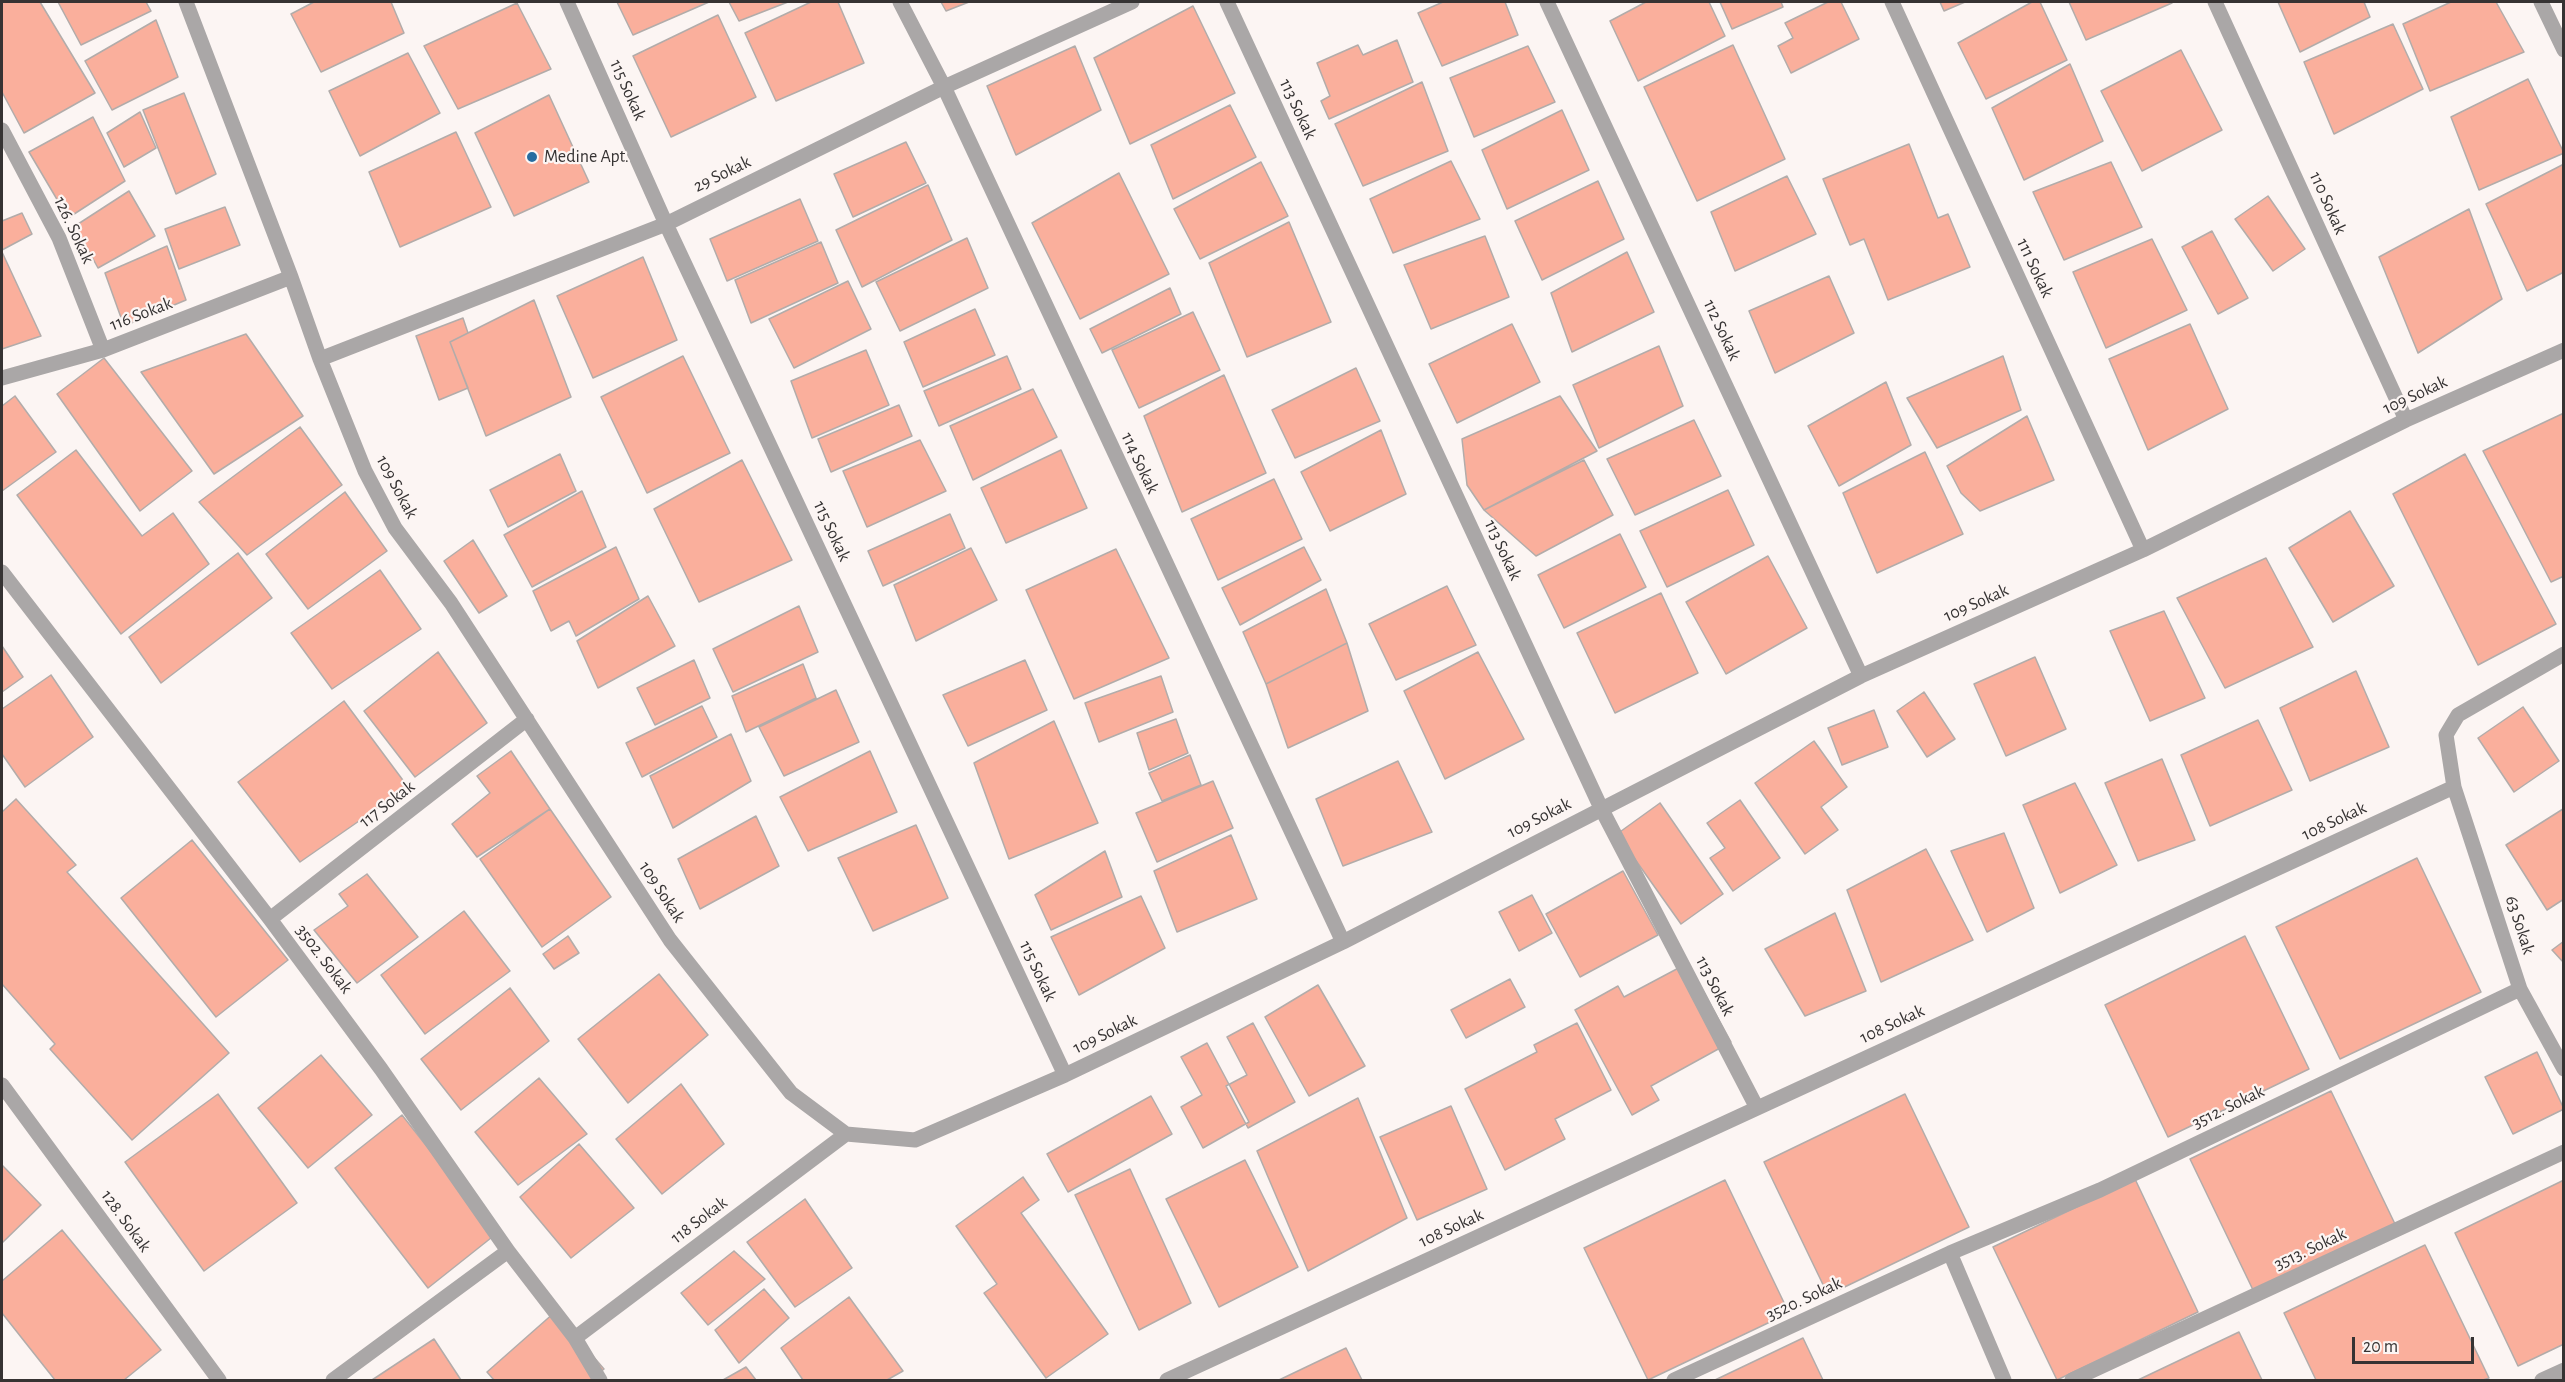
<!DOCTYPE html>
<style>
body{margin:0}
#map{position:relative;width:2565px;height:1382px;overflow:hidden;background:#fcf5f3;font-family:"Alegreya Sans",sans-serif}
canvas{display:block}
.frame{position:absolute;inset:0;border:3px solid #363333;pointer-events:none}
.scale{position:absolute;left:2352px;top:1337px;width:122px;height:27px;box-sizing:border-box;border:3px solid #363333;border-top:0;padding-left:8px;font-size:18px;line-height:21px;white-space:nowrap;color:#363333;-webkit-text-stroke:4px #fcf5f3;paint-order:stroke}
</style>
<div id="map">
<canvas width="2565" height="1382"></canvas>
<div class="frame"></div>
<div class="scale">20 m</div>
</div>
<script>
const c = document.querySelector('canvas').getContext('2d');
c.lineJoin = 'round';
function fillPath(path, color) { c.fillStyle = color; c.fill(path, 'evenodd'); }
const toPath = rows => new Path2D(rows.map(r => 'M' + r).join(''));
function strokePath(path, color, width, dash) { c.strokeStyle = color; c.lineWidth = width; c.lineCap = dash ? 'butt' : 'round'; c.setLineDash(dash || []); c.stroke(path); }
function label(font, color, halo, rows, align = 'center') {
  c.font = font + ' "Alegreya Sans",sans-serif'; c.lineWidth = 4.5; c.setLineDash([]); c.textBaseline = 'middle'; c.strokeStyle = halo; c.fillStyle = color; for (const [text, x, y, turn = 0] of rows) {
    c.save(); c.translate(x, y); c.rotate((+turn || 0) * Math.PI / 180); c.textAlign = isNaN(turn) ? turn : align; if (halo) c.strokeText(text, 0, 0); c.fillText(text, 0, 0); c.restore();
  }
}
const building = toPath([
 [2,2,40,2,95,93,24,133,2,92,2,2],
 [58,2,146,2,151,11,81,45,58,2],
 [314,2,391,2,404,33,321,72,291,14,314,2],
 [617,2,709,2,633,35,617,2],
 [729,2,788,2,739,21,729,2],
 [811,2,838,2,864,63,776,101,745,33,811,2],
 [941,2,969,2,946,11,941,2],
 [1443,2,1505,2,1518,35,1442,66,1418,13,1443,2],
 [1646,2,1709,2,1725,36,1638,81,1610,21,1646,2],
 [1720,2,1781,2,1783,7,1732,29,1720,2],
 [1828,2,1841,2,1859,39,1791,73,1778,46,1793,38,1785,23,1828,2],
 [1940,2,1965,2,1944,11,1940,2],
 [2032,2,2040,2,2067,60,1986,99,1958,43,2032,2],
 [2069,2,2171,2,2172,3,2086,40,2069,2],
 [2278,2,2364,2,2370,17,2300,52,2278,2],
 [2451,2,2496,2,2524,52,2430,91,2403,24,2451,2],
 [517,3,551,69,458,109,424,46,517,3],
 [1193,6,1235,93,1130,144,1094,58,1193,6],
 [718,15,756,97,671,137,633,56,718,15],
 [156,20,178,77,112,110,85,61,156,20],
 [2393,24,2423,89,2334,134,2304,62,2393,24],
 [1397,40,1413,82,1329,119,1321,101,1330,96,1317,63,1358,45,1363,55,1397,40],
 [1733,45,1785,159,1697,201,1644,87,1733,45],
 [1075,46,1101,110,1016,155,987,86,1075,46],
 [1528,46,1555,102,1474,137,1450,78,1528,46],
 [2181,50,2222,130,2142,171,2101,91,2181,50],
 [408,53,440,113,360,156,329,91,408,53],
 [2070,64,2103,141,2024,180,1992,108,2070,64],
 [2528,79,2564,153,2479,190,2451,117,2528,79],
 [1422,82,1448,151,1363,186,1335,124,1422,82],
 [184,93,216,174,176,194,143,110,184,93],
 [549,95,589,182,514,216,475,133,549,95],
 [1230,105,1256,157,1173,199,1151,145,1230,105],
 [1562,110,1589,170,1507,209,1482,150,1562,110],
 [140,112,156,148,124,167,107,133,140,112],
 [93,117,125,181,68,218,29,152,93,117],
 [456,132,491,207,400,247,369,172,456,132],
 [906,142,926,183,853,217,834,174,906,142],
 [1909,144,1938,218,1948,214,1970,267,1888,300,1864,239,1850,245,1823,179,1909,144],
 [1451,161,1480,219,1393,253,1370,199,1451,161],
 [1261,162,1288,216,1200,259,1174,209,1261,162],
 [2111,162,2142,227,2064,260,2033,192,2111,162],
 [2564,164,2564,272,2527,291,2486,204,2564,164],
 [1119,173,1169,274,1080,319,1032,223,1119,173],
 [1787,176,1816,234,1735,271,1711,212,1787,176],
 [1598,181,1624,239,1542,280,1515,221,1598,181],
 [928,185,952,240,862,287,836,230,928,185],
 [129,191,155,236,98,268,75,226,129,191],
 [2268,196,2305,249,2273,271,2235,219,2268,196],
 [800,199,818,241,727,281,710,239,800,199],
 [225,207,240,245,179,269,165,229,225,207],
 [2469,209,2502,299,2418,353,2379,257,2469,209],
 [22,213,32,234,2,250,2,221,22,213],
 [1289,222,1331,322,1247,357,1209,263,1289,222],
 [2212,231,2248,298,2218,314,2182,247,2212,231],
 [1485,236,1509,297,1431,329,1404,265,1485,236],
 [967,238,988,288,900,331,876,282,967,238],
 [2152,239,2187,310,2106,348,2073,272,2152,239],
 [821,242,838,283,751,323,735,280,821,242],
 [167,246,186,300,124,326,105,273,167,246],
 [2,252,41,336,2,349,2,252],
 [1627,252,1654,312,1572,352,1551,293,1627,252],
 [643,257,677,340,593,378,557,296,643,257],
 [1829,276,1854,333,1775,373,1749,311,1829,276],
 [848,281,871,329,794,368,769,319,848,281],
 [1170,288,1181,314,1102,353,1090,329,1170,288],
 [534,300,571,397,486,436,450,342,534,300],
 [975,309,995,355,923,387,904,342,975,309],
 [1193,312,1220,370,1139,408,1112,350,1193,312],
 [463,318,468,333,450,342,468,388,439,400,416,336,463,318],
 [1512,324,1540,382,1457,423,1429,364,1512,324],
 [2190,324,2228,409,2148,450,2109,359,2190,324],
 [246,334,303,416,214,474,141,372,246,334],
 [1659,346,1683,406,1599,448,1573,385,1659,346],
 [866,350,889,405,812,438,791,381,866,350],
 [683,356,730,453,647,493,601,397,683,356],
 [1007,356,1021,389,939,426,924,391,1007,356],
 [2003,356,2021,410,1937,448,1907,398,2003,356],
 [104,358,192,471,140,511,57,394,104,358],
 [1356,368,1380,421,1295,458,1272,410,1356,368],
 [1224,375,1266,473,1182,512,1144,416,1224,375],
 [1886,382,1911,445,1839,486,1808,426,1886,382],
 [1033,389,1057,437,973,480,950,426,1033,389],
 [15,396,56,452,2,491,2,406,15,396],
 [1560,396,1597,451,1484,510,1467,485,1462,439,1560,396],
 [899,405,912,436,831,472,818,439,899,405],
 [2564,413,2564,576,2551,582,2483,451,2564,413],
 [2027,416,2054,480,1980,511,1961,493,1947,466,2027,416],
 [1694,420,1721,476,1635,515,1607,459,1694,420],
 [300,427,342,485,247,555,199,502,300,427],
 [1381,430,1406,494,1330,531,1301,472,1381,430],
 [920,440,946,491,867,527,843,471,920,440],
 [76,450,142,536,173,513,209,564,121,634,17,495,76,450],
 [1061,450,1087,508,1006,543,981,488,1061,450],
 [1925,452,1963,534,1877,573,1843,493,1925,452],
 [560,454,576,491,508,527,490,490,560,454],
 [2465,454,2556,624,2478,665,2393,494,2465,454],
 [742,460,792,560,699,602,654,509,742,460],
 [1584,460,1613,515,1536,556,1484,510,1584,460],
 [1274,479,1302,539,1218,580,1191,519,1274,479],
 [1728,490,1754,545,1667,587,1640,531,1728,490],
 [582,491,606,547,532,587,504,535,582,491],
 [345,492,387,551,308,609,266,554,345,492],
 [2350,511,2394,586,2333,622,2289,548,2350,511],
 [950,514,965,548,883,586,868,551,950,514],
 [1620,534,1646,587,1564,628,1538,575,1620,534],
 [473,540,507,596,479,613,444,561,473,540],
 [616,547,639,599,576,636,569,621,551,631,533,591,616,547],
 [1304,547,1321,580,1240,625,1222,588,1304,547],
 [971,548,997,600,916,641,894,585,971,548],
 [1116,549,1169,658,1074,699,1026,590,1116,549],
 [238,553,272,598,161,683,129,637,238,553],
 [1768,556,1807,628,1726,674,1686,602,1768,556],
 [2266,558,2313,647,2225,688,2177,598,2266,558],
 [380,570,421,629,332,689,291,633,380,570],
 [1447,586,1476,645,1396,680,1369,624,1447,586],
 [1326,589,1347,643,1266,684,1243,632,1326,589],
 [1661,593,1698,673,1615,713,1577,633,1661,593],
 [648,596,675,646,598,688,577,641,648,596],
 [799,606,818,652,733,692,713,649,799,606],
 [2164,611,2205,698,2150,721,2110,631,2164,611],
 [1347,643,1368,711,1288,748,1266,684,1347,643],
 [2,646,23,677,2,692,2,646],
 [438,652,487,723,415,777,364,711,438,652],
 [1478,652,1524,739,1445,779,1404,691,1478,652],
 [2035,657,2066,729,2006,756,1974,684,2035,657],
 [694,660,710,698,655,725,637,688,694,660],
 [1025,660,1047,710,968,746,943,695,1025,660],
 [803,664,816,698,746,732,732,696,803,664],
 [2356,671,2389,747,2310,781,2280,708,2356,671],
 [51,675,93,737,25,787,2,754,2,709,51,675],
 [1161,676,1173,712,1099,742,1085,703,1161,676],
 [836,690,859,742,784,776,759,727,836,690],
 [1924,692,1955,739,1927,757,1897,711,1924,692],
 [344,701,408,787,300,862,238,782,344,701],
 [702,706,717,737,642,777,626,743,702,706],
 [2523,707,2559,761,2514,792,2478,738,2523,707],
 [1874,710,1888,747,1842,765,1828,728,1874,710],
 [1176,719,1188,753,1149,770,1137,733,1176,719],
 [2258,720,2292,790,2210,826,2181,755,2258,720],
 [1054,721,1098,823,1009,859,974,763,1054,721],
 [731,734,751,781,673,828,650,776,731,734],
 [1814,741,1847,787,1821,807,1838,830,1805,854,1755,783,1814,741],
 [511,751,550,809,477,857,452,824,490,793,477,776,511,751],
 [870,751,897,812,808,851,780,797,870,751],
 [1190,755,1201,785,1162,801,1149,773,1190,755],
 [2162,759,2195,840,2138,861,2105,783,2162,759],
 [1398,761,1432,832,1343,866,1316,799,1398,761],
 [1213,781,1233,828,1157,862,1136,813,1213,781],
 [2075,783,2117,865,2060,893,2023,805,2075,783],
 [16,799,76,865,67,872,229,1053,132,1140,50,1049,55,1044,2,984,2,812,16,799],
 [1740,800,1780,858,1733,891,1710,858,1725,848,1707,823,1740,800],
 [1660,803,1723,894,1681,924,1617,834,1660,803],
 [550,809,611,897,542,947,480,859,550,809],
 [2563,809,2564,899,2547,910,2506,845,2563,809],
 [756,816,779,866,700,909,678,859,756,816],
 [916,825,948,898,873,931,838,858,916,825],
 [2004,833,2034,908,1987,932,1951,851,2004,833],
 [1231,835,1257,899,1177,932,1154,871,1231,835],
 [192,840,288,960,216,1017,121,898,192,840],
 [1926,849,1973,940,1881,982,1847,890,1926,849],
 [1105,851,1122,897,1051,930,1035,895,1105,851],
 [2417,858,2481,992,2340,1059,2276,927,2417,858],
 [1623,871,1658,935,1580,977,1546,914,1623,871],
 [367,874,418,937,357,983,314,930,348,906,339,894,367,874],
 [1532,895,1552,933,1519,951,1499,912,1532,895],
 [1141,896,1165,948,1079,995,1051,937,1141,896],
 [464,911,510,971,425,1034,381,975,464,911],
 [1835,913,1866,991,1805,1016,1765,949,1835,913],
 [568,936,579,953,554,969,543,954,568,936],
 [2245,936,2309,1069,2168,1137,2105,1005,2245,936],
 [2564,941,2564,963,2552,950,2564,941],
 [1688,963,1731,1042,1651,1086,1659,1100,1632,1115,1575,1010,1618,986,1624,997,1688,963],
 [659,974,708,1035,628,1103,578,1039,659,974],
 [1510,979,1525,1007,1466,1038,1451,1010,1510,979],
 [1318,985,1365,1066,1309,1096,1265,1017,1318,985],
 [510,988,549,1041,461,1110,421,1059,510,988],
 [1253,1023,1295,1102,1248,1128,1226,1086,1247,1075,1227,1037,1253,1023],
 [1577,1023,1611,1090,1555,1119,1565,1139,1505,1170,1465,1089,1537,1052,1534,1045,1577,1023],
 [1207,1043,1249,1122,1203,1148,1181,1107,1202,1095,1181,1057,1207,1043],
 [2537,1052,2564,1109,2513,1134,2485,1077,2537,1052],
 [321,1055,372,1115,308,1168,258,1108,321,1055],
 [539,1078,587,1134,518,1185,475,1132,539,1078],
 [681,1084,724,1144,662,1194,616,1139,681,1084],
 [2331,1091,2395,1224,2254,1292,2190,1159,2331,1091],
 [218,1094,297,1203,204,1271,125,1162,218,1094],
 [1905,1094,1969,1227,1828,1295,1764,1162,1905,1094],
 [1151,1096,1172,1134,1068,1192,1047,1154,1151,1096],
 [1358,1098,1407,1218,1308,1271,1257,1151,1358,1098],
 [1451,1106,1487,1189,1417,1220,1380,1137,1451,1106],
 [402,1115,496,1234,428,1288,335,1168,402,1115],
 [579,1144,634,1208,571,1258,520,1197,579,1144],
 [1245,1160,1298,1267,1219,1307,1166,1199,1245,1160],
 [2,1165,41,1205,2,1243,2,1165],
 [1130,1169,1191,1303,1139,1330,1075,1195,1130,1169],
 [1023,1177,1039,1200,1021,1213,1108,1334,1046,1378,984,1293,997,1284,956,1226,1023,1177],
 [2135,1179,2198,1312,2057,1380,1993,1247,2135,1179],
 [1725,1180,1789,1313,1648,1380,1584,1248,1725,1180],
 [2564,1180,2564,1344,2518,1366,2455,1233,2564,1180],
 [805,1199,852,1268,795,1307,747,1242,805,1199],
 [62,1230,161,1350,124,1380,55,1380,2,1313,2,1281,62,1230],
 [2425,1245,2489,1378,2483,1380,2316,1380,2284,1313,2425,1245],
 [734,1251,765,1279,708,1325,681,1293,734,1251],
 [764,1289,789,1318,739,1363,715,1330,764,1289],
 [849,1297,903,1371,887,1380,803,1380,781,1348,849,1297],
 [555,1312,604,1369,591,1380,494,1380,487,1372,555,1312],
 [2239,1332,2262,1380,2138,1380,2239,1332],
 [1803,1338,1823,1380,1715,1380,1803,1338],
 [434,1339,461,1380,372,1380,434,1339],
 [1346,1348,1362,1380,1279,1380,1346,1348],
 [746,1367,756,1380,723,1380,746,1367]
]);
const street = toPath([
 [186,2,291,277,320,359,365,471,395,528,451,603,670,940,791,1093,846,1134,915,1140,1065,1075,1343,942,1861,676,2143,550,2406,420,2564,350],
 [567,2,666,224,1065,1075],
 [900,2,944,87,1343,942],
 [1227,2,1601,808,1757,1108],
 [1547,2,1861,676],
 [1892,2,2143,550],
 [2215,2,2406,420],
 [2541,2,2564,50],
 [2,130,59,238,103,350],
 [320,359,666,224,944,87,1132,2],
 [2,378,103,350,291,277],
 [2,572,270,919,381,1069,508,1251,575,1338,600,1380],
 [2564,654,2458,715,2446,735,2454,787,2520,989,2564,1069],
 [270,919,527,719],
 [2,1085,219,1380],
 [1950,1253,2004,1380],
 [575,1338,846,1134],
 [333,1380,508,1251],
 [1167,1380,2454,787],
 [1674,1380,1950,1253,2100,1190,2520,989],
 [2072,1380,2564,1152],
 [2542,1380,2564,1370]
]);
const markers = [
 [532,157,6,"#256da1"]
];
const streetNames = [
 ["115 Sokak",628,90,66],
 ["113 Sokak",1298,109,65],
 ["29 Sokak",722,174,-26],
 ["110 Sokak",2328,203,66],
 ["126. Sokak",74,230,65],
 ["111 Sokak",2035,268,65],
 ["116 Sokak",141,314,-21],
 ["112 Sokak",1722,330,65],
 ["109 Sokak",2415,395,-25],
 ["114 Sokak",1140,463,65],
 ["109 Sokak",397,487,62],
 ["115 Sokak",832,531,65],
 ["113 Sokak",1503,550,65],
 ["109 Sokak",1976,603,-24],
 ["117 Sokak",387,804,-38],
 ["109 Sokak",1539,818,-27],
 ["108 Sokak",2334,821,-25],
 ["109 Sokak",662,892,57],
 ["63 Sokak",2520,925,72],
 ["3502. Sokak",324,959,53],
 ["115 Sokak",1038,971,65],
 ["113 Sokak",1715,986,63],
 ["108 Sokak",1892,1024,-25],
 ["109 Sokak",1105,1034,-26],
 ["3512. Sokak",2228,1107,-26],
 ["118 Sokak",699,1220,-37],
 ["128. Sokak",126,1221,54],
 ["108 Sokak",1451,1228,-25],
 ["3513. Sokak",2310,1249,-25],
 ["3520. Sokak",1804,1299,-25]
];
const poiNames = [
 ["Medine Apt.",544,157]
];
fillPath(building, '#faaf9c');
strokePath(building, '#b2acaa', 1.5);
strokePath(street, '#aaa7a7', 15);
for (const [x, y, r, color] of markers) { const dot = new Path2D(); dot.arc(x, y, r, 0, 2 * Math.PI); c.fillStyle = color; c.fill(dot); strokePath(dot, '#fcf5f3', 2); }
label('18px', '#363333', '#fcf5f3', streetNames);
label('18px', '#363333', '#fcf5f3', poiNames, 'left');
</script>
